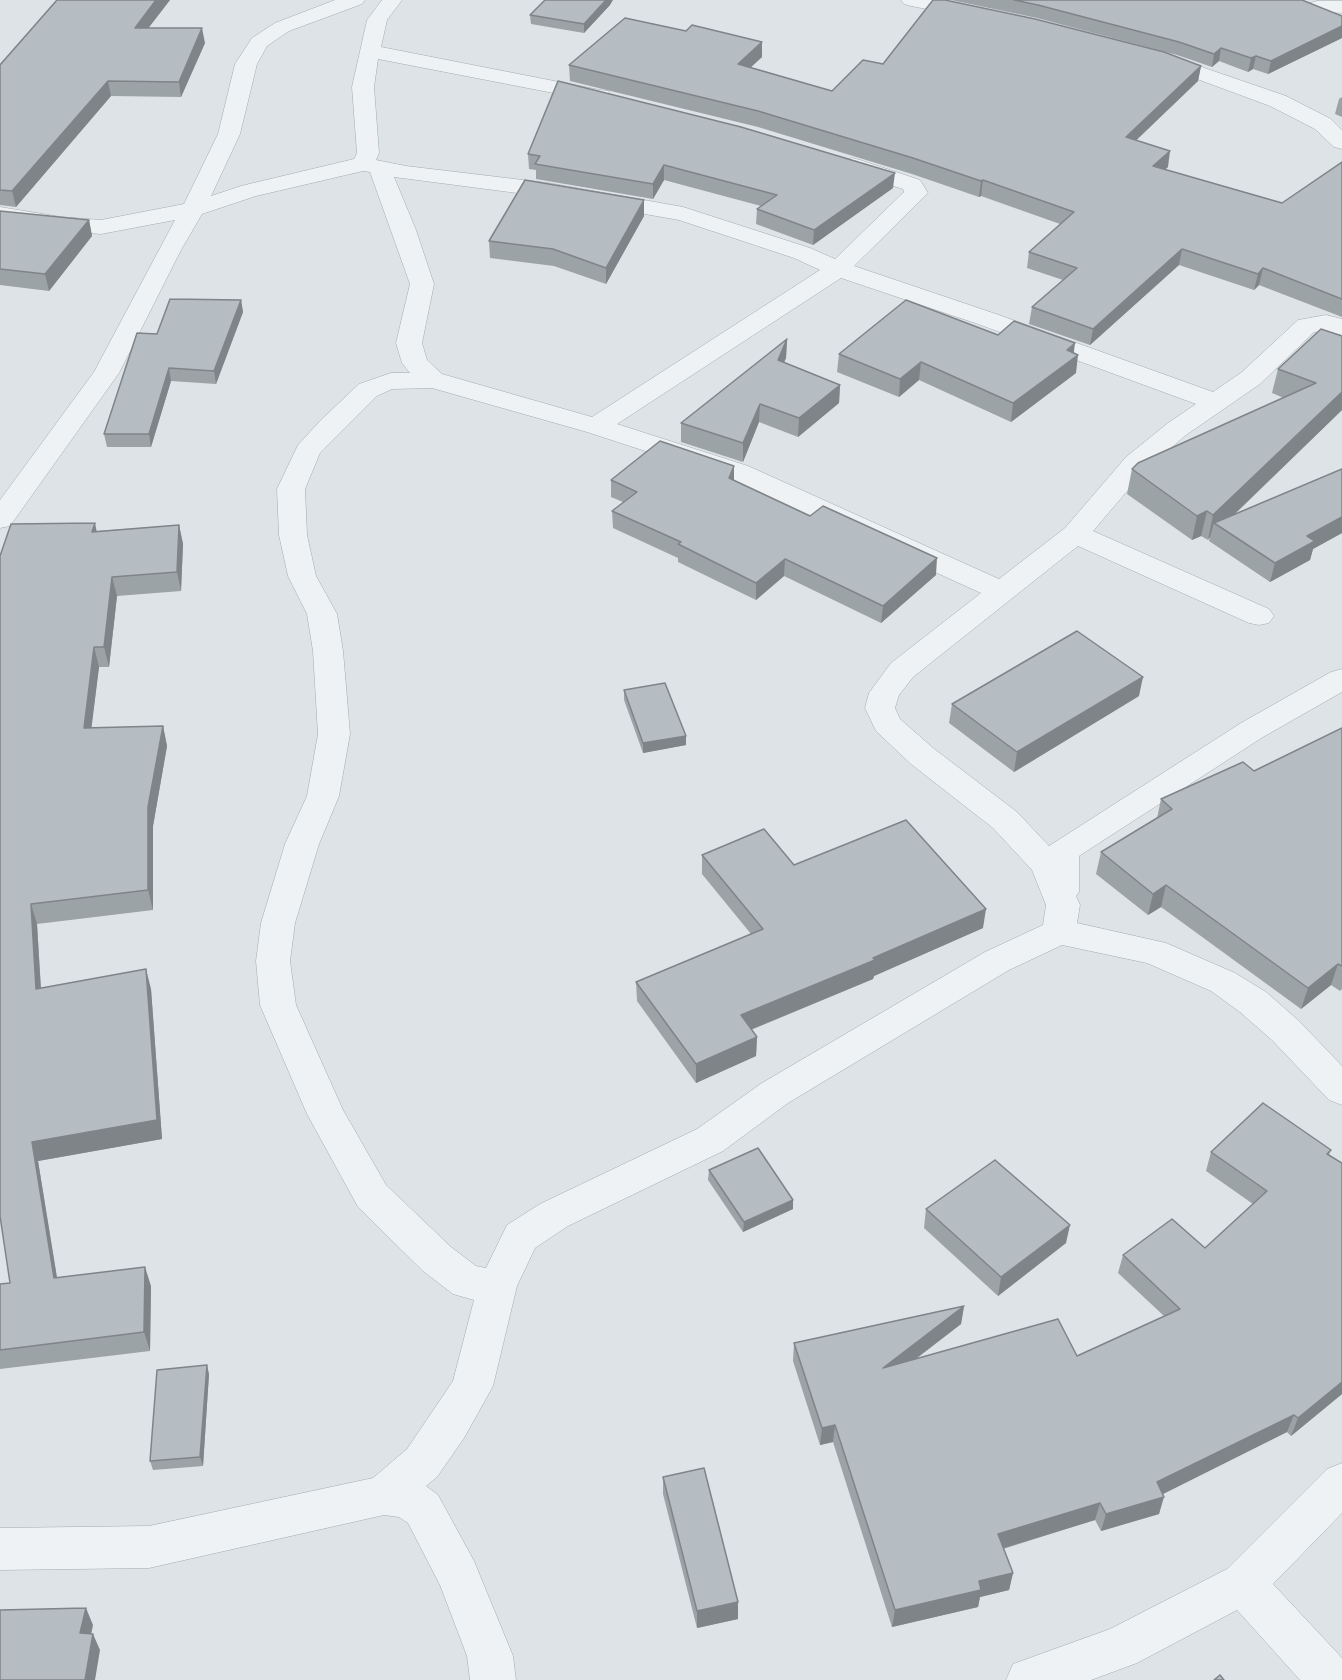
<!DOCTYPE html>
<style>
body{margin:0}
canvas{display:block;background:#dde3e6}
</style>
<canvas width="1342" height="1680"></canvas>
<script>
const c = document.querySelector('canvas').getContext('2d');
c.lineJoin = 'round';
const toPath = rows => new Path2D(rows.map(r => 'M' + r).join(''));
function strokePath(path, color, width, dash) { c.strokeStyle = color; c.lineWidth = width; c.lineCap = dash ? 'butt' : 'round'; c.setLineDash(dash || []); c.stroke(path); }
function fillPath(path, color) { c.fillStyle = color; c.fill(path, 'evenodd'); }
const street = toPath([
 [335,0,365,0,362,4,289,31,267,46,257,64,240,134,211,196,241,186,354,159,357,153,352,87,367,20,382,0,402,0,387,20,381,47,600,90,608,91,611,96,608,101,600,102,378,59,374,87,379,153,376,160,406,166,548,183,683,207,810,248,835,259,904,192,903,189,844,170,841,165,844,160,852,158,860,160,920,180,928,193,854,266,996,314,1213,392,1242,372,1298,320,1326,315,1342,319,1342,335,1326,331,1314,332,1260,384,1186,435,1146,469,1093,531,1269,609,1274,616,1269,623,1259,625,1249,623,1078,546,913,677,899,695,895,708,900,719,933,748,1017,812,1049,846,1241,723,1331,672,1342,669,1342,692,1263,737,1079,856,1079,892,1076,896,1080,905,1077,923,1166,943,1235,973,1266,992,1299,1021,1342,1066,1342,1105,1329,1100,1273,1041,1240,1012,1211,991,1147,963,1062,945,1009,970,788,1103,723,1151,568,1226,535,1248,517,1286,493,1386,464,1438,437,1477,426,1486,438,1495,474,1561,513,1656,516,1680,470,1680,467,1656,440,1585,408,1523,399,1517,384,1515,149,1568,0,1570,0,1528,149,1526,373,1478,407,1449,453,1381,474,1300,453,1294,423,1271,358,1207,307,1114,260,1005,256,961,261,923,285,844,307,796,318,734,313,651,307,614,288,576,279,535,277,489,298,445,320,421,359,384,391,373,410,373,402,363,396,343,410,284,370,172,363,171,256,196,202,214,181,250,119,373,10,526,0,528,0,500,94,372,175,220,101,234,61,231,0,221,0,207,61,217,101,220,184,204,218,134,235,64,252,38,275,23,335,0],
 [394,177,548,197,679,220,794,258,820,270,592,417,442,374,427,360,422,343,434,284,416,230,394,177],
 [841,278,978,324,1196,404,1168,423,1126,457,1065,528,999,579,748,466,617,424,841,278],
 [432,388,587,432,728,478,981,593,891,663,869,693,865,708,876,731,911,764,993,828,1032,870,1046,905,1043,925,985,952,762,1083,697,1129,540,1204,507,1225,486,1268,476,1266,451,1247,386,1185,343,1110,296,1005,290,961,295,923,319,844,339,796,350,734,343,651,337,614,316,576,307,535,305,489,320,453,377,396,392,389,432,388],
 [901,0,943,0,981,8,984,12,981,16,974,18,911,6,904,4,901,0],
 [1317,1,1342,1,1342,13,1310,11,1307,7,1310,3,1317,1],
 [1158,52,1286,96,1331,119,1342,130,1342,149,1334,147,1315,129,1270,106,1151,62,1147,58,1151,54,1158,52],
 [1342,1463,1342,1513,1273,1584,1342,1658,1342,1680,1300,1680,1237,1610,1137,1663,1091,1680,1006,1680,1013,1664,1110,1629,1227,1569,1327,1469,1342,1463]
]);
const wall = toPath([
 [170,0,148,28,205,43,181,97,111,96,16,207,0,205,0,65],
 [951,0,1302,0,1342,16,1342,38,1268,74,1253,69,1248,72,1219,61,1212,67,1177,55,1037,18],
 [610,5,584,33,531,24,530,15],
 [686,31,762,42,762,57,751,67,832,91,883,64,1201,66,1198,81,1136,140,1168,167,1164,170,1282,203,1342,162,1342,317,1259,285,1254,290,1179,265,1090,345,1029,324,1032,307,1063,280,1027,268,1029,252,1060,224,981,196,979,197,912,174,758,127,570,81,569,65],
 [558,81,893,188,813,245,756,224,757,209,761,206,664,180,653,199,536,179,536,170,529,169,528,154],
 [1342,97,1342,117,1335,114,1339,99],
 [0,211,89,220,92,236,49,291,0,285],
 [644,216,606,284,554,266,490,258,489,241],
 [241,300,243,312,216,384,171,381,151,447,107,447,104,434,157,334],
 [1321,329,1342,410,1235,514,1342,469,1342,533,1313,549,1310,560,1270,582,1209,541,1210,537,1208,540,1201,536,1192,540,1127,494,1132,469,1284,398,1272,393,1278,369],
 [998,335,1076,373,1011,422,919,380,899,397,837,372,839,354],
 [787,339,786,358,784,362,840,385,839,403,798,437,759,422,743,462,681,442,681,423],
 [734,466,734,481,936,575,881,623,784,576,756,600,678,562,678,558,613,528,612,511,623,502,611,497,611,480],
 [179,525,183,544,181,591,117,596,109,667,99,667,91,728,163,726,167,746,153,826,153,910,37,924,41,988,151,989,162,1139,38,1161,57,1277,151,1286,150,1351,0,1369,0,1284,10,1283,0,556,97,531],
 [624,690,686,736,686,745,643,753,624,700],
 [1139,696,1014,772,949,723,952,704],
 [1342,728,1342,989,1340,991,1331,985,1301,1009,1161,907,1148,915,1096,874,1101,852,1157,818,1161,799,1254,771],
 [702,855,794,865,983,928,874,976,873,979,751,1030,757,1037,756,1056,696,1083,637,1001,636,982,751,934,702,874],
 [1331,1150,1329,1155,1342,1163,1342,1394,1291,1436,1287,1432,1163,1494,1159,1514,1101,1531,1095,1520,1003,1549,1013,1573,1009,1590,980,1597,978,1607,892,1627,833,1442,820,1445,793,1361,794,1343,964,1306,961,1324,916,1359,1077,1356,1164,1316,1118,1273,1123,1255,1205,1248,1253,1204,1206,1171,1211,1152],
 [709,1170,793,1200,793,1209,743,1232,708,1180],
 [926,1209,1066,1243,998,1296,924,1228],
 [209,1374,203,1466,153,1470,150,1461],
 [663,1477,738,1602,738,1619,697,1628,663,1494]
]);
const shadedWall = toPath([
 [156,0,170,0,137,43,135,28],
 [606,0,613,0,610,5,584,33,584,24],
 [1342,26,1342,38,1268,74,1271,61],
 [202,28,205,43,181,97,179,82],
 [762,42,762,57,738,79,738,64],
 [1221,48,1219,61,1212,67,1214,54],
 [1256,56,1253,69,1248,72,1251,58],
 [1201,66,1198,81,1123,153,1126,137],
 [108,81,111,96,16,207,12,191],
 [1170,151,1168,167,1150,182,1153,166],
 [664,165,664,180,653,199,653,184],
 [895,173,893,188,813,245,814,230],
 [983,180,981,196,979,197,981,181],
 [644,200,644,216,606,284,606,268],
 [89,220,92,236,49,291,45,274],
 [1182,249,1179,265,1090,345,1093,329],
 [1263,268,1259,285,1254,290,1258,274],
 [241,300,243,312,216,384,214,371],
 [787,339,786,358,777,378,778,360],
 [1075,343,1073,359,1078,355,1076,373,1011,422,1013,403],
 [921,362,919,380,899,397,900,379],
 [169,368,171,381,151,447,149,434],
 [840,385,839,403,798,437,799,418],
 [1342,392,1342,410,1221,527,1214,523,1210,537,1208,540,1213,515],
 [760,404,759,422,743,462,743,443],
 [734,466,734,483,729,478],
 [1207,511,1201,536,1192,540,1197,516],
 [1342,517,1342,533,1313,549,1310,560,1270,582,1275,563,1307,536],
 [95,523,99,543,92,532],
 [179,525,183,544,181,591,177,572],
 [937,558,936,575,881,623,883,606],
 [785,559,784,576,756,600,756,583],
 [112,577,117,596,109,667,104,647],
 [94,647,99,667,89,748,84,728],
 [1143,677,1139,696,1014,772,1017,752],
 [163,726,167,746,153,826,153,910,148,890,148,807],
 [686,736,686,745,643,753,643,743],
 [1166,885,1161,907,1148,915,1153,894],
 [31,904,37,924,42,1009,36,989],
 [986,909,983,928,874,976,873,979,740,1034,741,1015],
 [1338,964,1331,985,1301,1009,1308,988],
 [146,969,151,989,162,1139,38,1161,60,1297,54,1278,32,1142],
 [757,1037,756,1056,696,1083,696,1064],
 [793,1200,793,1209,743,1232,744,1222],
 [1070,1225,1066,1243,998,1296,1001,1277],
 [145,1267,151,1286,150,1351,144,1332],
 [964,1306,961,1324,880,1386,883,1368],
 [207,1365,209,1374,203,1466,200,1457],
 [1342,1382,1342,1394,1291,1436,1298,1418],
 [1294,1415,1287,1432,1151,1500,1157,1482],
 [835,1425,833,1442,820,1445,822,1428],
 [1164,1497,1159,1514,1101,1531,1106,1514],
 [1100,1503,1095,1520,994,1551,998,1534],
 [1013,1573,1009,1590,980,1597,978,1607,892,1627,895,1610,979,1581],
 [738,1602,738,1619,697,1628,697,1611],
 [86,1608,93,1625,88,1650,80,1633],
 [93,1634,100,1650,95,1680,85,1680]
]);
const building = toPath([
 [57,0,156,0,135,28,202,28,179,82,108,81,12,191,0,190,0,65,57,0],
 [545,0,606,0,584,24,530,15,545,0],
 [933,0,945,0,1035,19,1164,52,1201,66,1126,137,1170,151,1153,166,1282,203,1342,162,1342,299,1263,268,1258,274,1182,249,1093,329,1032,307,1077,268,1029,252,1074,212,983,180,981,181,913,158,758,111,569,65,625,18,686,31,692,25,762,42,738,64,832,91,863,60,883,64,933,0],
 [1014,0,1302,0,1342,16,1342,26,1271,61,1256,56,1251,58,1221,48,1214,54,1179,42,1038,5,1014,0],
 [558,81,741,127,895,173,814,230,757,209,777,195,664,165,653,184,535,164,540,156,528,154,558,81],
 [525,180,644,200,606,268,553,249,489,241,525,180],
 [0,211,89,220,45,274,0,269,0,211],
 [170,299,241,300,214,371,169,368,149,434,104,434,137,333,157,334,170,299],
 [906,300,998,335,1014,321,1075,343,1067,350,1078,355,1013,403,921,362,900,379,839,354,906,300],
 [1321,329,1342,336,1342,392,1213,515,1207,511,1197,516,1132,469,1138,463,1316,383,1278,369,1321,329],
 [787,339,778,360,840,385,799,418,760,404,743,443,681,423,787,339],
 [660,441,734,466,729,478,810,516,823,506,937,558,883,606,785,559,756,583,678,544,681,542,612,511,637,492,611,480,660,441],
 [1342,469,1342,517,1307,536,1315,541,1275,563,1214,523,1342,469],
 [95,523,92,532,179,525,177,572,112,577,104,647,94,647,84,728,163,726,148,807,148,890,31,904,36,989,146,969,157,1120,32,1142,54,1278,145,1267,144,1332,0,1350,0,1284,10,1283,0,1216,0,556,11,524,95,523],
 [1077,631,1143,677,1017,752,952,704,1077,631],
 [665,683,686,736,643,743,624,690,665,683],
 [1342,728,1342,966,1338,964,1308,988,1166,885,1153,894,1101,852,1172,809,1161,799,1243,762,1254,771,1342,728],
 [906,820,986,909,873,958,875,960,741,1015,757,1037,696,1064,636,982,763,929,702,855,764,829,794,865,906,820],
 [1263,1103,1331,1150,1327,1154,1342,1163,1342,1382,1298,1418,1294,1415,1157,1482,1164,1497,1106,1514,1100,1503,998,1534,1013,1573,979,1581,981,1590,895,1610,835,1425,822,1428,794,1343,964,1306,883,1368,1058,1319,1077,1356,1180,1309,1123,1255,1172,1219,1205,1248,1267,1191,1211,1152,1263,1103],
 [758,1148,793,1200,744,1222,709,1170,758,1148],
 [995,1160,1070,1225,1001,1277,926,1209,995,1160],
 [207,1365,200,1457,150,1461,157,1370,207,1365],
 [704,1468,738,1602,697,1611,663,1477,704,1468],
 [86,1608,80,1633,93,1634,85,1680,0,1680,0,1610,86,1608],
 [1220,1675,1224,1680,1214,1680,1220,1675]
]);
strokePath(street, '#a3abaf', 1);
fillPath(street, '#eff2f4');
fillPath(wall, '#9ca3a7');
fillPath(shadedWall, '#7f8488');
fillPath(building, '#b5bdc2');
strokePath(building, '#7f8488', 1.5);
</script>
